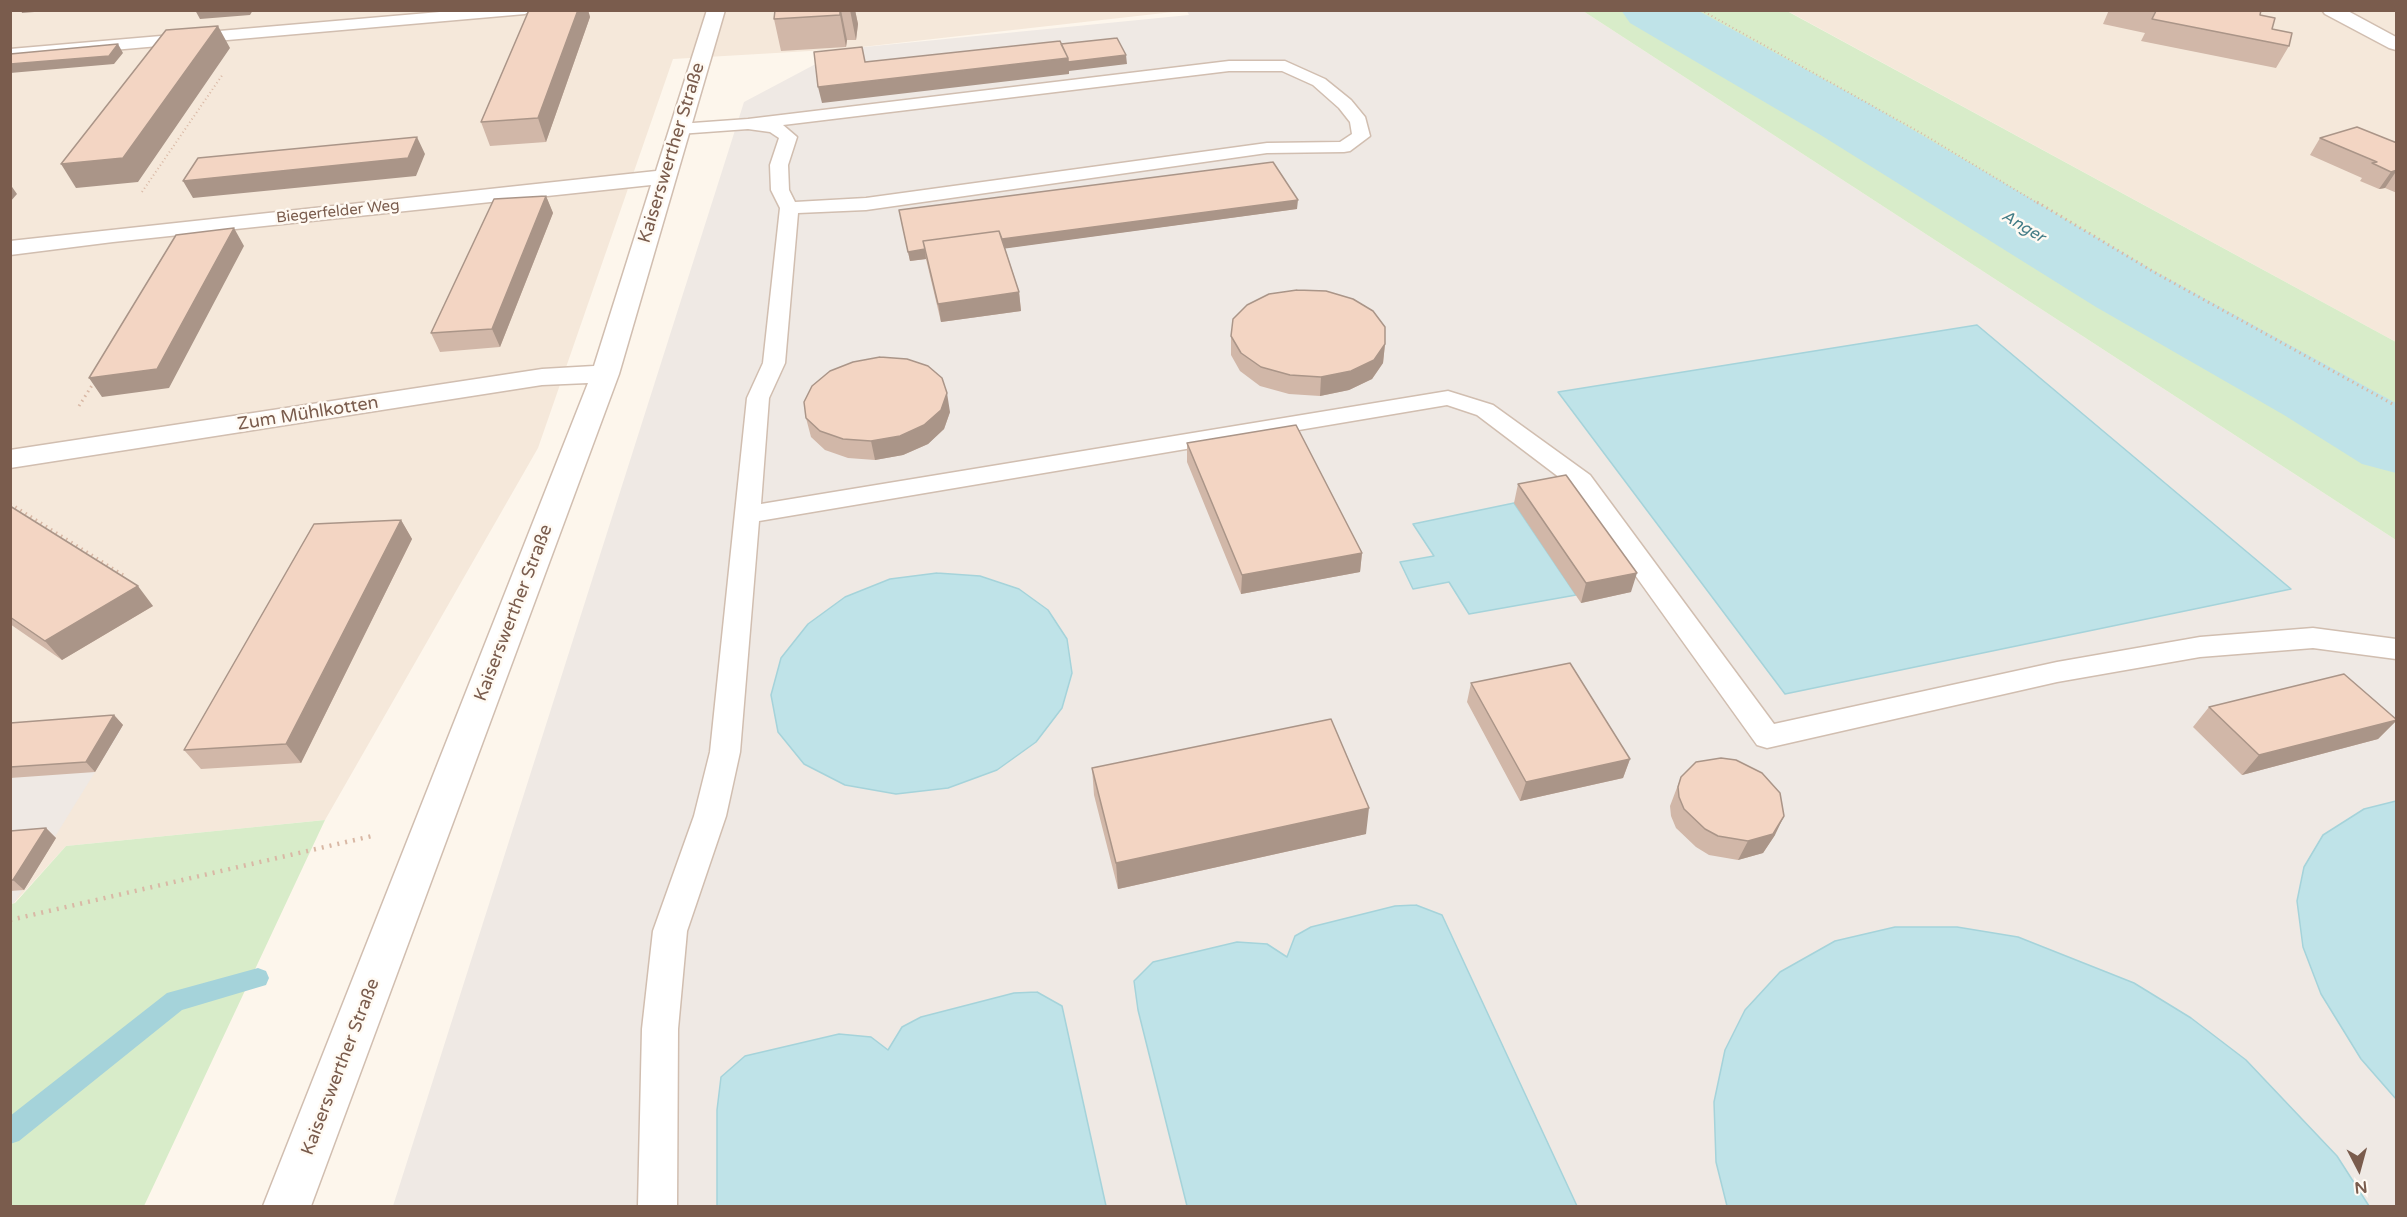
<!DOCTYPE html>
<meta charset="utf-8">
<style>
body{margin:0}
#map{position:relative;width:2407px;height:1217px;overflow:hidden;background:#fdf6ec;font-family:"Varela Round",sans-serif}
canvas{display:block}
.frame{position:absolute;inset:0;border:12px solid #7a5c4d;pointer-events:none}
.north{position:absolute;left:2329px;top:1139px;width:60px;height:60px;-webkit-text-stroke:4px #fffaf3;paint-order:stroke;rotate:174deg;font-size:16px;font-weight:700;line-height:24px;text-align:center;color:#7a5c4d}
.north::after{content:'';display:block;margin:auto;width:21px;height:27px;background:#7a5c4d;clip-path:polygon(50% 0,100% 100%,50% 72%,0 100%)}
</style>
<div id="map">
<canvas width="2407" height="1217"></canvas>
<div class="frame"></div>
<div class="north">N</div>
</div>
<script>
const c = document.querySelector('canvas').getContext('2d');
c.lineJoin = 'round';
function fillPath(path, color) { c.fillStyle = color; c.fill(path, 'evenodd'); }
const toPath = rows => new Path2D(rows.map(r => 'M' + r).join(''));
function strokePath(path, color, width, dash) { c.strokeStyle = color; c.lineWidth = width; c.lineCap = dash ? 'butt' : 'round'; c.setLineDash(dash || []); c.stroke(path); }
function label(font, color, halo, rows, align = 'center') {
  c.font = font + ' "Varela Round",sans-serif'; c.lineWidth = 5; c.setLineDash([]); c.textBaseline = 'middle'; c.strokeStyle = halo; c.fillStyle = color; for (const [text, x, y, turn = 0] of rows) {
    c.save(); c.translate(x, y); c.rotate((+turn || 0) * Math.PI / 180); c.textAlign = isNaN(turn) ? turn : align; if (halo) c.strokeText(text, 0, 0); c.fillText(text, 0, 0); c.restore();
  }
}
const residential = toPath([
 [1172,10,1173,12,844,49,673,59,538,448,325,820,66,846,14,903,11,904,10,11],
 [1787,11,2396,11,2396,342,1793,14]
]);
const industrial = toPath([
 [1187,11,1583,11,2396,540,2396,1206,393,1206,744,102,844,49,1189,15],
 [121,730,14,903,11,903,11,738]
]);
const green = toPath([
 [1583,11,1787,11,2396,342,2396,540],
 [325,820,144,1206,11,1206,11,904,15,903,66,846]
]);
const water = toPath([
 [1977,325,2291,589,1785,694,1558,392,1977,325],
 [1514,503,1576,595,1469,614,1449,582,1413,589,1400,562,1434,556,1413,524,1514,503],
 [937,573,980,576,1019,589,1048,610,1067,639,1072,673,1062,708,1036,742,997,770,948,788,896,794,845,785,804,764,778,732,771,695,781,658,808,624,845,597,890,579,937,573],
 [2396,801,2396,1099,2361,1059,2321,994,2303,947,2297,901,2304,867,2323,835,2364,809,2396,801],
 [1416,905,1442,915,1577,1206,1187,1206,1138,1010,1134,981,1153,962,1237,942,1267,944,1287,957,1295,936,1311,927,1395,906,1416,905],
 [1895,927,1957,927,2018,937,2134,983,2191,1018,2246,1060,2337,1156,2369,1206,1727,1206,1716,1162,1714,1102,1725,1050,1745,1010,1780,972,1835,941,1895,927],
 [1037,992,1062,1006,1106,1206,717,1206,717,1110,721,1077,745,1056,839,1034,871,1037,888,1050,902,1027,921,1017,1014,993,1037,992]
]);
const stream = toPath([
 [258,968,266,971,269,978,266,985,182,1010,19,1141,10,1144,10,1116,167,993,258,968]
]);
const river = toPath([
 [1621,10,1697,10,1869,104,2154,271,2396,403,2396,473,2362,464,2284,415,2096,307,1819,134,1630,23,1621,10]
]);
const pathFar3 = toPath([
 [1701,10,1921,133,2039,204],
 [142,192,223,74]
]);
const pathFar2 = toPath([
 [2037,202,2154,272,2396,406],
 [79,406,96,379]
]);
const pathFar1 = toPath([
 [10,504,124,576]
]);
const path = toPath([
 [10,920,372,836]
]);
const lane = toPath([
 [463,10,532,10,525,14,10,59,10,49,463,10],
 [1229,61,1285,61,1325,79,1351,100,1365,117,1370,136,1350,151,1344,152,1267,153,866,210,798,213,785,363,769,398,761,504,1448,391,1493,405,1590,475,1774,724,2057,662,2200,637,2313,628,2396,639,2396,659,2313,648,2200,657,2057,682,1767,748,1757,745,1572,487,1477,415,1447,405,759,521,740,752,726,816,687,931,678,1029,677,1206,638,1206,642,1029,653,931,694,816,710,752,747,398,763,363,780,208,771,190,770,165,779,138,770,132,748,129,679,134,673,133,670,129,673,125,679,124,748,119,1229,61],
 [1229,71,1282,71,1313,85,1339,108,1350,122,1352,134,1340,142,1267,143,866,198,795,202,789,190,788,165,797,137,783,125,1229,71]
]);
const street = toPath([
 [707,10,725,10,619,374,311,1206,263,1206,588,383,542,385,10,468,10,450,542,369,594,366,651,185,113,242,10,255,10,241,656,171,707,10],
 [2322,10,2346,10,2396,37,2396,50,2389,48,2325,14,2322,10]
]);
const wall = toPath([
 [529,10,588,10,590,17,546,142,490,146,481,122],
 [775,10,855,10,858,24,856,40,847,40,846,47,781,51,774,19],
 [2109,10,2261,10,2260,15,2272,29,2289,46,2276,68,2141,41,2145,33,2103,24],
 [2320,138,2397,143,2397,193,2385,188,2379,189,2360,181,2362,178,2310,155],
 [546,196,553,213,500,347,440,352,431,333],
 [1297,209,1005,248,1019,292,1021,311,941,322,926,259,910,261,901,219],
 [1231,336,1385,344,1383,363,1372,379,1349,390,1320,396,1289,394,1260,386,1240,371,1231,355],
 [950,412,944,429,928,444,903,455,875,460,848,458,825,450,811,437,806,418],
 [1187,443,1362,553,1360,572,1241,594,1187,462],
 [1518,484,1631,592,1581,603,1514,503],
 [10,506,153,606,62,660,10,624],
 [401,520,412,539,301,763,201,769,184,750],
 [1471,683,1630,759,1623,778,1520,801,1467,702],
 [2209,707,2397,719,2397,720,2378,739,2242,775,2193,727],
 [114,715,123,725,95,772,10,778,10,723],
 [1092,768,1366,834,1118,889,1094,795],
 [1681,777,1775,835,1763,853,1738,860,1709,855,1696,847,1676,828,1671,816,1670,806],
 [46,828,56,838,24,890,10,891,10,831]
]);
const shadedWall = toPath([
 [21,10,59,10,22,13],
 [195,10,253,10,250,15,200,19],
 [578,10,588,10,590,17,546,142,538,118],
 [840,10,841,10,847,40,846,47,840,15],
 [850,10,855,10,858,24,856,40],
 [218,26,230,48,138,182,76,188,61,164],
 [118,44,123,53,114,64,10,73,10,64],
 [1126,55,1127,64,1069,71,1069,74,822,103,818,87,1068,58],
 [417,137,425,154,416,176,193,198,183,181],
 [2397,170,2385,188,2379,189,2391,172],
 [10,184,17,194,10,202],
 [546,196,553,213,500,347,492,329],
 [1298,200,1297,209,928,259,925,249],
 [234,228,244,246,169,388,102,397,89,378],
 [925,249,926,259,910,261,908,252],
 [1019,292,1021,311,941,322,938,304],
 [1385,344,1383,363,1372,379,1349,390,1320,396,1321,377],
 [947,393,950,412,944,429,928,444,903,455,875,460,871,441],
 [401,520,412,539,301,763,286,744],
 [1362,553,1360,572,1241,594,1242,575],
 [1637,573,1631,592,1581,603,1586,583],
 [138,586,153,606,62,660,45,641],
 [114,715,123,725,95,772,86,762],
 [2397,720,2378,739,2242,775,2259,755],
 [1630,759,1623,778,1520,801,1526,782],
 [1369,808,1366,834,1118,889,1116,863],
 [1784,816,1775,835,1763,853,1738,860,1748,841],
 [46,828,56,838,24,890,13,880]
]);
const building = toPath([
 [529,10,578,10,538,118,481,122,529,10],
 [775,10,840,10,840,15,774,19,775,10],
 [2155,10,2261,10,2260,15,2275,18,2272,29,2292,33,2289,46,2152,19,2156,11,2155,10],
 [218,26,123,158,61,164,166,30,218,26],
 [1117,38,1126,55,1068,62,1068,58,1061,44,1117,38],
 [1060,41,1068,58,818,87,814,52,862,47,865,62,1060,41],
 [118,44,109,56,10,64,10,54,118,44],
 [2357,127,2397,143,2397,170,2391,172,2372,163,2377,162,2320,138,2357,127],
 [417,137,408,158,183,181,198,158,417,137],
 [1273,162,1298,200,1002,239,999,231,923,241,925,249,908,252,899,210,1273,162],
 [546,196,492,329,431,333,494,199,546,196],
 [234,228,157,369,89,378,176,235,234,228],
 [999,231,1019,292,938,304,923,241,999,231],
 [1297,290,1326,291,1353,299,1373,311,1385,327,1385,344,1374,360,1351,371,1321,377,1290,375,1261,367,1241,353,1231,336,1233,319,1247,305,1269,294,1297,290],
 [880,357,907,359,928,366,942,378,947,393,941,410,924,425,900,436,871,441,843,439,820,431,806,418,804,402,812,386,830,371,853,362,880,357],
 [1296,425,1362,553,1242,575,1187,443,1296,425],
 [1566,475,1637,573,1586,583,1518,484,1566,475],
 [10,506,138,586,45,641,10,617,10,506],
 [401,520,286,744,184,750,314,524,401,520],
 [1570,663,1630,759,1526,782,1471,683,1570,663],
 [2344,674,2397,720,2259,755,2209,707,2344,674],
 [114,715,86,762,10,767,10,723,114,715],
 [1331,719,1369,808,1116,863,1092,768,1331,719],
 [1721,758,1736,760,1762,773,1780,793,1784,816,1773,834,1748,841,1718,836,1705,829,1684,809,1679,797,1678,787,1681,777,1696,762,1721,758],
 [46,828,13,880,10,880,10,831,46,828]
]);
const farStreetnames = [
 ["Biegerfelder Weg",338,212,-6]
];
const farWaternames = [
 ["Anger",2023,227,31]
];
const streetNames = [
 ["Kaiserswerther Straße",672,153,-73],
 ["Zum Mühlkotten",308,414,-9],
 ["Kaiserswerther Straße",514,613,-69],
 ["Kaiserswerther Straße",341,1067,-69]
];
fillPath(residential, '#f5e8da');
fillPath(industrial, '#efe9e4');
fillPath(green, '#d8ecc9');
fillPath(water, '#bfe3e8');
strokePath(water, '#a5d3da', 1.5);
fillPath(stream, '#a5d3da');
fillPath(river, '#bfe3e8');
strokePath(lane, '#d1beb0', 3);
strokePath(street, '#d1beb0', 3);
strokePath(pathFar3, '#d9b8a5', 2, [1, 3]);
strokePath(pathFar2, '#d9b8a5', 3, [1.5, 4]);
strokePath(pathFar1, '#d9b8a5', 4, [1.5, 4.5]);
strokePath(path, '#d9b8a5', 4.5, [2, 6]);
fillPath(lane, '#fff');
fillPath(street, '#fff');
fillPath(wall, '#d1b7a8');
fillPath(shadedWall, '#aa9588');
fillPath(building, '#f3d5c3');
strokePath(building, '#aa9588', 1.5);
label('15px', '#7a5c4d', '#fffaf3', farStreetnames);
label('italic 16px', '#437c86', '#fffaf3', farWaternames);
label('18px', '#7a5c4d', '#fffaf3', streetNames);
</script>
